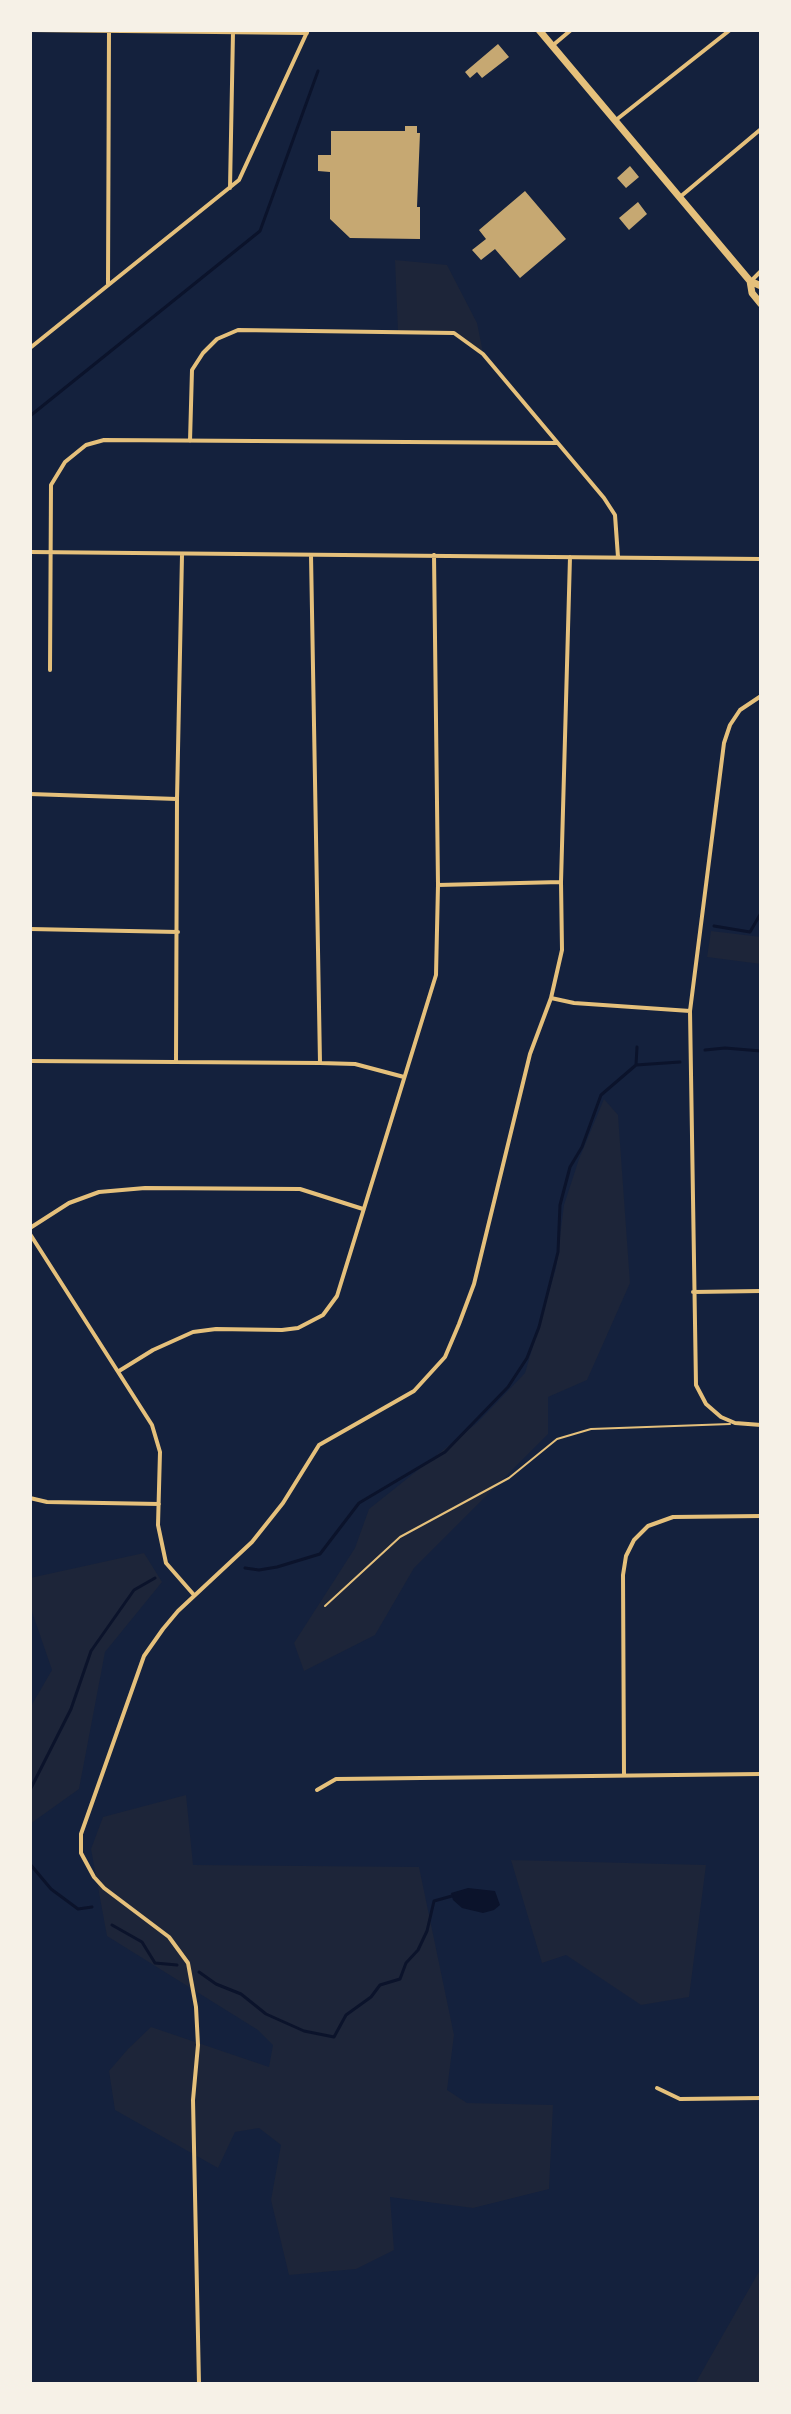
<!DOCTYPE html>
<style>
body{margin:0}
#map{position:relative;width:791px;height:2414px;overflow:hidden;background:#14213d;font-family:"Varela Round",sans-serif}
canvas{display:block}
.frame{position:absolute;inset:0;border:32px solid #f6f1e7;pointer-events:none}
</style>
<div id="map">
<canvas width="791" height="2414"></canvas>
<div class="frame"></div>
</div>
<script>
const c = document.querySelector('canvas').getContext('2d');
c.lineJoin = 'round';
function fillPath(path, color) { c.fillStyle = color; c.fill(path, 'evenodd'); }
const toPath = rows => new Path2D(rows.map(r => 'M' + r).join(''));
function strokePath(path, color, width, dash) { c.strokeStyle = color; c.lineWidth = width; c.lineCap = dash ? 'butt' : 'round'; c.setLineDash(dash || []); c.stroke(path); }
const green = toPath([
 [395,260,447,265,477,323,483,353,454,333,398,331],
 [711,931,761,937,761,964,707,957],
 [604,1099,618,1115,630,1283,587,1380,548,1397,548,1434,414,1568,375,1635,304,1671,294,1643,355,1548,369,1509,477,1423,525,1373,556,1268,564,1205,579,1159],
 [144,1553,162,1582,105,1652,79,1789,30,1824,30,1708,52,1670,30,1606,30,1578],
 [186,1795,193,1865,419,1867,454,2035,447,2090,467,2103,553,2105,549,2189,473,2208,390,2197,394,2250,356,2269,289,2275,271,2200,281,2145,259,2128,235,2132,218,2168,115,2110,109,2071,128,2049,151,2027,269,2067,273,2045,258,2030,107,1936,91,1849,103,1817],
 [511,1860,706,1865,689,1997,641,2005,566,1955,542,1963],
 [761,2268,761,2384,695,2384]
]);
const water = toPath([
 [468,1888,495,1891,500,1905,494,1910,483,1913,462,1908,453,1900,451,1893]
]);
const stream = toPath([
 [30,416,260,231,318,71],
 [714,926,750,932,761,913],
 [705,1050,725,1048,761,1051],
 [636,1065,637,1047],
 [245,1568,259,1570,277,1567,320,1554,359,1503,445,1452,508,1387,527,1358,539,1327,558,1252,560,1205,570,1167,582,1147,601,1095,636,1065,680,1062],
 [30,1790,71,1709,91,1651,134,1590,155,1578],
 [30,1864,51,1889,78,1909,92,1907],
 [112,1925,142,1942,155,1963,177,1965],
 [199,1972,216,1984,241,1994,266,2014,304,2031,334,2037,346,2015,371,1997,380,1985,400,1979,406,1963,418,1950,427,1931,434,1901,452,1896]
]);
const building = toPath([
 [498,44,509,57,482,78,477,72,470,78,465,72],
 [405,126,417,126,417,133,420,133,417,207,420,207,420,239,350,238,330,219,330,172,318,171,318,155,331,155,331,131,405,131],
 [630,166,639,177,626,188,617,178],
 [525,191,566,239,520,278,495,249,481,260,472,250,486,239,479,230],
 [638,202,647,214,629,230,619,218]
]);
const service = toPath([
 [325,1606,400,1537,509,1478,557,1439,591,1429,730,1424]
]);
const minor = toPath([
 [30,30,307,33],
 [552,46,571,30],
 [616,120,730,30],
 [230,188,233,32],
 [680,197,761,129],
 [752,280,761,271],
 [108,284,109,30],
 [30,348,239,180,308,30],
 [190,441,192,370,203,353,217,339,238,330,454,333,483,354,604,498,615,515,618,557],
 [30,552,761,559],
 [311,555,320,1063],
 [50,670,51,485,65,462,86,445,104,440,557,443],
 [761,696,740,710,730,725,724,743,690,1011,696,1385,706,1404,721,1417,735,1423,761,1425],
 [30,794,177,799],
 [438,885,561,882],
 [30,929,178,932],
 [551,998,574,1003,690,1011],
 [30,1061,320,1063,355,1064,404,1077],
 [176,1062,177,799,182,555],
 [30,1228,69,1203,99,1192,145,1188,300,1189,363,1209],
 [30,1234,152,1425,160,1452,158,1525,166,1563,194,1595],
 [693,1292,761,1291],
 [119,1371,153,1350,193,1332,216,1329,282,1330,298,1328,323,1315,337,1296,436,975,438,885,434,555],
 [30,1498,47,1502,159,1504],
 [624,1775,623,1575,626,1556,634,1540,648,1526,673,1517,761,1516],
 [317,1790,336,1779,761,1774],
 [657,2088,680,2099,761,2098],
 [199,2384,193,2100,198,2045,196,2007,188,1963,169,1937,104,1888,94,1877,81,1853,81,1834,144,1656,163,1629,178,1611,252,1542,283,1503,319,1445,414,1391,445,1357,459,1324,474,1284,530,1054,551,998,562,950,561,882,570,557]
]);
const primary = toPath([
 [539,30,750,281,761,286],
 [750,281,752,293,761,304]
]);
fillPath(green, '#1d2539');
fillPath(water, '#0b132b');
strokePath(stream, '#0b132b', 3);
fillPath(building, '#c6a872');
strokePath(service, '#e5c07b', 2);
strokePath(minor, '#e5c07b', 4);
strokePath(primary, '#e5c07b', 7);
</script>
